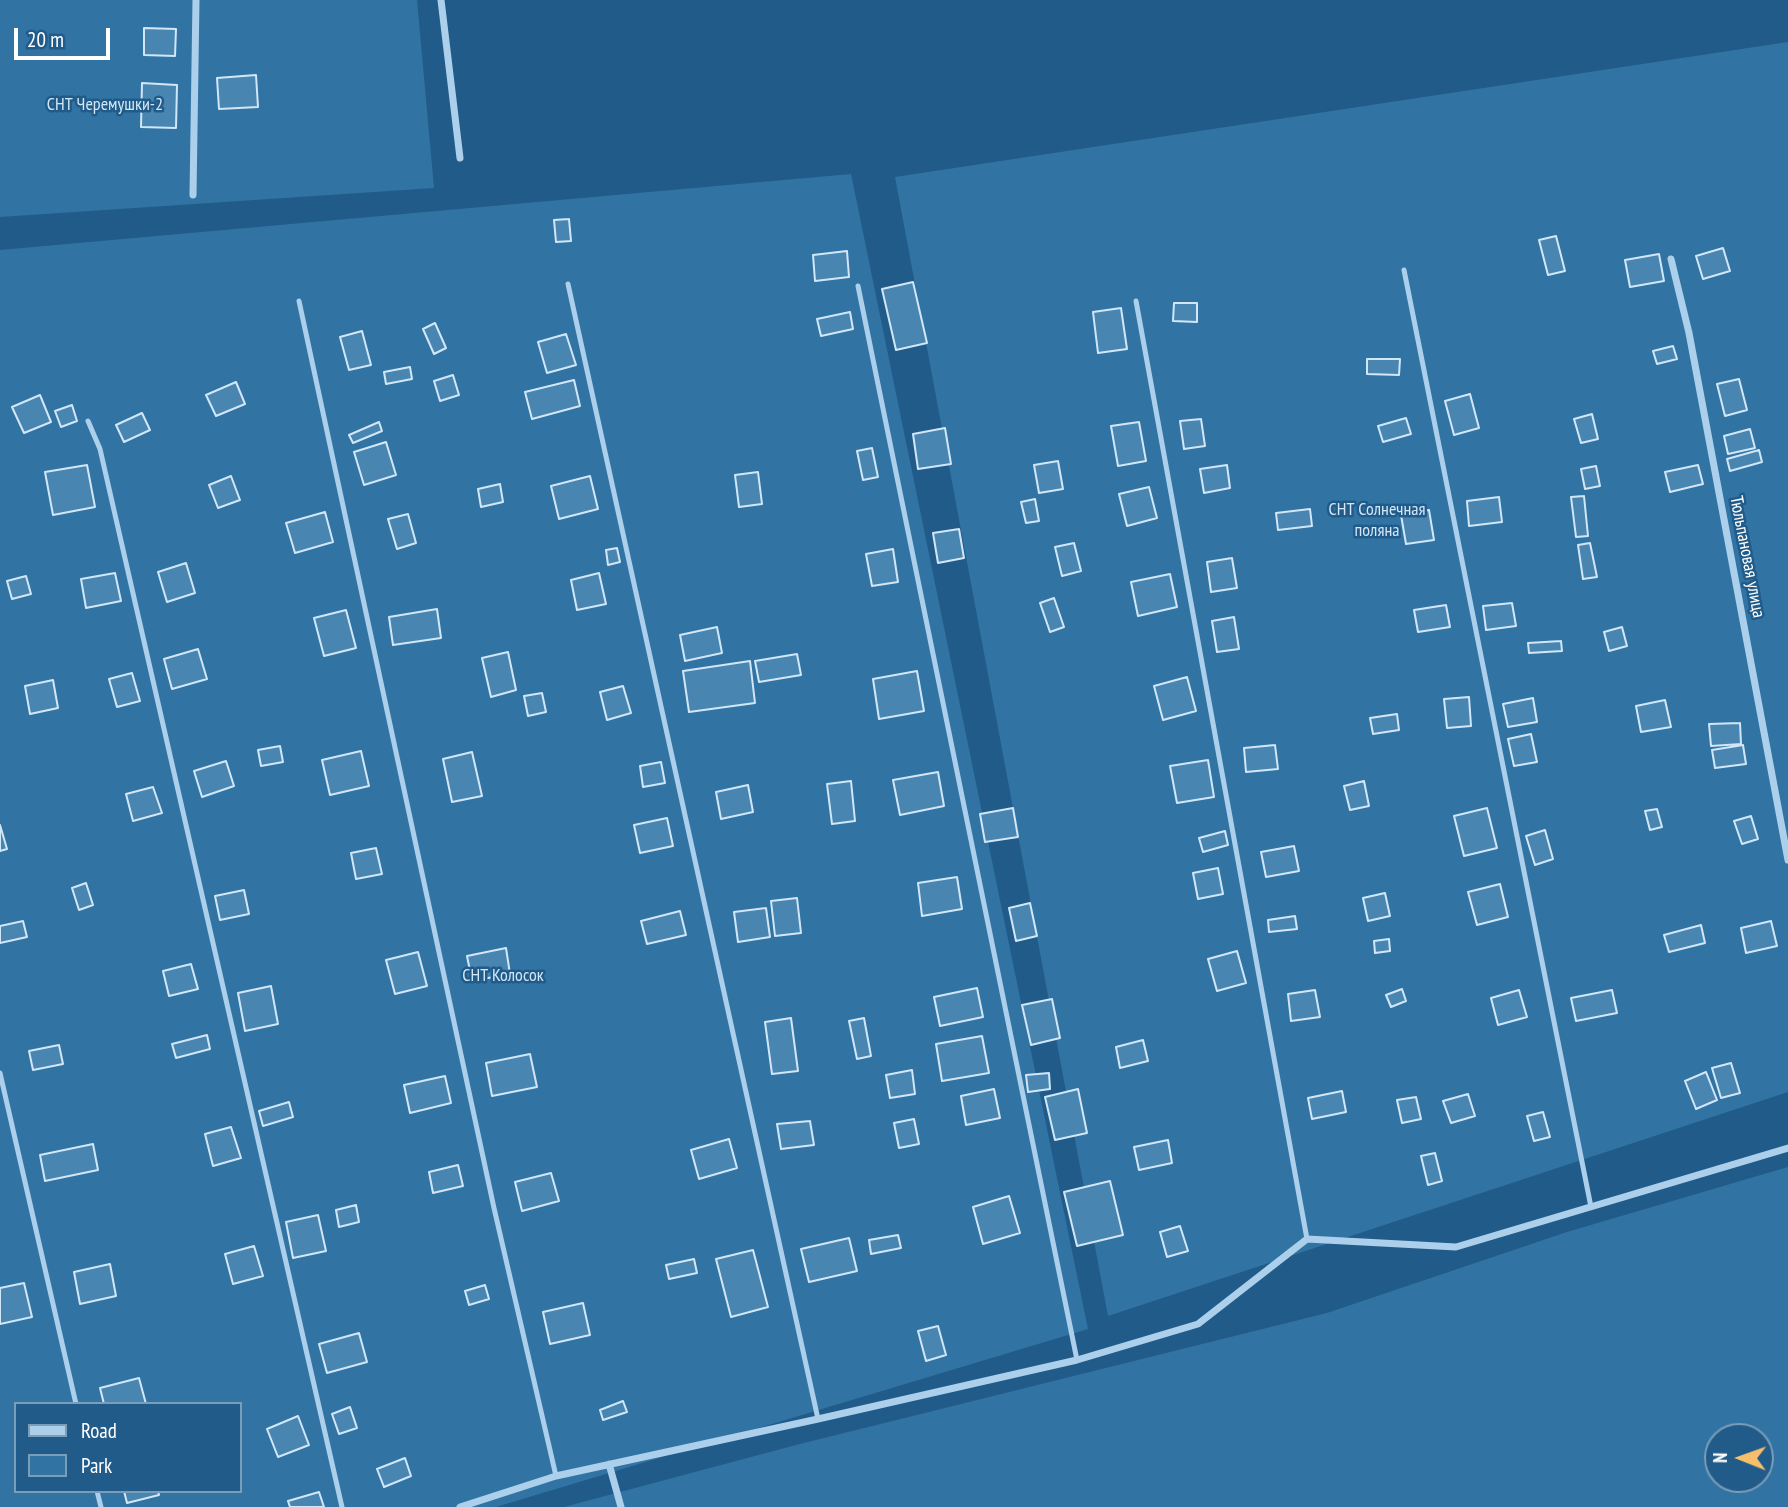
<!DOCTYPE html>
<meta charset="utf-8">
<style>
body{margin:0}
#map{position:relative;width:1788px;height:1507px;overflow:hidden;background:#215b89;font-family:"PT Sans Narrow",sans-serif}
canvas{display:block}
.legend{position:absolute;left:14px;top:1402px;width:228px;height:91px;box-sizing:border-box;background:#215b89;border:2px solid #7a9db8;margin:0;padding:9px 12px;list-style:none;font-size:21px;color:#fff}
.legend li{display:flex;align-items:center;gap:14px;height:35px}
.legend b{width:35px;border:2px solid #7a9db8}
.north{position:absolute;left:1704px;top:1423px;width:70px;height:70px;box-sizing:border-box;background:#215b89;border:2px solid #7a9db8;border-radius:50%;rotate:271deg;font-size:19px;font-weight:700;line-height:28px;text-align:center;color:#fff}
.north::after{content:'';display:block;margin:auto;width:24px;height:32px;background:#f7bf6d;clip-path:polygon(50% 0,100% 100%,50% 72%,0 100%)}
.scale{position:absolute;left:14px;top:28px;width:96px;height:32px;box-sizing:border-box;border:4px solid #fff;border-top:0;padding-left:9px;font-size:21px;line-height:24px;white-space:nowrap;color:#fff;-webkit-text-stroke:5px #215b89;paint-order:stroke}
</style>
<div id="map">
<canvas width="1788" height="1507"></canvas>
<ul class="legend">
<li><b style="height:9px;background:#acd0eb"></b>Road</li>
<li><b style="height:19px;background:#3174a4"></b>Park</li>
</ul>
<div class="north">N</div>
<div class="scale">20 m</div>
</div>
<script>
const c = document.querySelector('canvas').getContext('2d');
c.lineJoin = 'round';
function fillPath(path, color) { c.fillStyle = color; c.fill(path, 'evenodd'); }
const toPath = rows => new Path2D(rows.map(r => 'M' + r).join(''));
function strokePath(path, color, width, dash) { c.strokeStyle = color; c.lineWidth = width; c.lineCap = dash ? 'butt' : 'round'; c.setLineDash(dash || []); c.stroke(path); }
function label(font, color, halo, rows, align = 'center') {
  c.font = font + ' "PT Sans Narrow",sans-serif'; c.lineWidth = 5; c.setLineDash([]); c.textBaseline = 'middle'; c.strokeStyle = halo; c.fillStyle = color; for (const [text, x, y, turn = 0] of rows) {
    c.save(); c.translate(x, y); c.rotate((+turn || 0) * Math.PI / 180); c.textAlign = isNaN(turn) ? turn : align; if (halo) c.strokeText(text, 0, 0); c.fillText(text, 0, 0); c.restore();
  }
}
const green = toPath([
 [0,0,417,0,434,188,0,217],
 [1788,42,1788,1092,1108,1316,895,177],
 [851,174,1088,1329,496,1507,0,1507,0,250],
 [16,1404,240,1404,240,1491,16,1491],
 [1788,1167,1788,1507,564,1507,796,1445,1327,1313,1567,1232],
 [1718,1437,1760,1437,1760,1479,1718,1479]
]);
const building = toPath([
 [144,28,176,29,175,56,144,55,144,28],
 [256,75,258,107,219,109,217,78,256,75],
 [142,83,177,85,176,128,141,127,142,83],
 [569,219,571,241,556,242,554,220,569,219],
 [1556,236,1565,271,1548,275,1539,240,1556,236],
 [1723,248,1730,271,1703,279,1696,256,1723,248],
 [847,251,849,277,815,281,813,255,847,251],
 [1659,254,1664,281,1630,287,1625,260,1659,254],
 [913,282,927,343,896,350,882,289,913,282],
 [1174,303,1197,303,1197,322,1173,321,1174,303],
 [1121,308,1127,349,1098,353,1093,312,1121,308],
 [850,312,853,329,821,336,817,319,850,312],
 [435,323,446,348,434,354,423,329,435,323],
 [362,331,371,365,349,370,340,337,362,331],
 [566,334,576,365,547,373,538,342,566,334],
 [1673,346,1677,359,1657,364,1653,351,1673,346],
 [1367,359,1400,359,1399,375,1367,374,1367,359],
 [410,367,412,379,386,384,384,372,410,367],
 [453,375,459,395,440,401,434,381,453,375],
 [1739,379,1747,410,1725,416,1717,384,1739,379],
 [574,380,580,406,532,419,525,392,574,380],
 [236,382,245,404,216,416,206,395,236,382],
 [1470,394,1479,428,1454,435,1445,401,1470,394],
 [40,395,51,422,24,433,12,407,40,395],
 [72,405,77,421,61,427,55,411,72,405],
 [142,413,150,430,124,442,116,425,142,413],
 [1592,414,1598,439,1581,443,1574,419,1592,414],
 [1406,418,1411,434,1383,442,1378,426,1406,418],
 [1201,419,1205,446,1184,449,1180,421,1201,419],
 [379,422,382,431,353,443,349,435,379,422],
 [1139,422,1146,461,1118,466,1111,426,1139,422],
 [945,428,951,464,918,469,913,434,945,428],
 [1750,429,1755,448,1728,454,1724,436,1750,429],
 [386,442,396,475,364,485,354,452,386,442],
 [872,448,878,477,863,480,857,451,872,448],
 [1759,450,1762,462,1730,471,1727,459,1759,450],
 [1058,461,1063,489,1039,493,1034,465,1058,461],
 [87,465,95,507,53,515,45,472,87,465],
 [1227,465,1230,488,1204,493,1200,469,1227,465],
 [1698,465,1703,484,1670,492,1665,472,1698,465],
 [1596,466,1600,486,1585,489,1581,469,1596,466],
 [758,472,762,504,739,507,735,475,758,472],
 [231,476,240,500,218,508,209,485,231,476],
 [590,476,598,509,559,519,551,486,590,476],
 [500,484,503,502,481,507,478,489,500,484],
 [1149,487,1157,518,1127,526,1119,494,1149,487],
 [1584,496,1588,536,1576,537,1571,497,1584,496],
 [1499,497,1502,522,1469,526,1467,501,1499,497],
 [1035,499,1039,521,1026,523,1021,502,1035,499],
 [1310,509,1312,526,1278,530,1276,513,1310,509],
 [1429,510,1434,540,1406,544,1401,515,1429,510],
 [325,512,333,542,295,553,286,523,325,512],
 [408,514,416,543,397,549,388,519,408,514],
 [959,529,964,558,938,563,933,533,959,529],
 [1074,543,1081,571,1062,576,1055,547,1074,543],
 [1590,543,1597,577,1583,579,1578,545,1590,543],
 [617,548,620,562,608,565,606,550,617,548],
 [893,549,898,582,872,586,866,554,893,549],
 [1232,558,1237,588,1211,592,1207,562,1232,558],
 [186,563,195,593,167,602,158,572,186,563],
 [115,573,121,601,86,608,81,579,115,573],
 [599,573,606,604,577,610,571,580,599,573],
 [1170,574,1177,607,1138,616,1131,582,1170,574],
 [26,576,31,594,12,599,7,581,26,576],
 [1054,598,1064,627,1050,632,1040,603,1054,598],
 [1512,603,1516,626,1486,630,1483,606,1512,603],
 [1446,605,1450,627,1418,632,1414,610,1446,605],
 [437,609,441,638,393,645,389,617,437,609],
 [346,610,356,648,324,656,314,618,346,610],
 [1234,617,1239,649,1217,652,1212,621,1234,617],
 [717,627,722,653,685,661,680,635,717,627],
 [1622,627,1627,646,1609,651,1604,632,1622,627],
 [1561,641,1562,651,1529,653,1528,643,1561,641],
 [198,649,207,679,172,689,164,659,198,649],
 [508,652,516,690,491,697,482,658,508,652],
 [797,654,801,675,759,682,755,661,797,654],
 [750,661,755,703,689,712,683,671,750,661],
 [917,671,924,711,879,719,873,679,917,671],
 [132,673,140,701,117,707,109,679,132,673],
 [1187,677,1196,711,1163,720,1154,686,1187,677],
 [53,680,58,708,30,714,25,686,53,680],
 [623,686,631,713,607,720,600,692,623,686],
 [542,693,546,712,528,716,524,696,542,693],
 [1469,697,1471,726,1447,728,1444,699,1469,697],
 [1533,698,1537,722,1508,727,1503,704,1533,698],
 [1665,700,1671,727,1641,732,1636,706,1665,700],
 [1397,714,1399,730,1373,734,1370,718,1397,714],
 [1740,723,1741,744,1711,746,1709,724,1740,723],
 [1531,734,1537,762,1514,766,1508,739,1531,734],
 [1275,745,1278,769,1246,772,1244,748,1275,745],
 [1743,745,1746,764,1715,768,1712,750,1743,745],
 [280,746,283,762,261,766,258,750,280,746],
 [361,751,369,786,330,795,322,760,361,751],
 [472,752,482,796,452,802,443,759,472,752],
 [1208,760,1214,797,1177,803,1170,766,1208,760],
 [226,761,234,786,202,797,194,771,226,761],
 [661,762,665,783,643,787,640,766,661,762],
 [938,772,944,806,900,815,893,780,938,772],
 [851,781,855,821,832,824,827,784,851,781],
 [1364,781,1369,806,1350,810,1344,786,1364,781],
 [748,785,753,812,721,819,716,792,748,785],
 [153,787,162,813,133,821,126,794,153,787],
 [1013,808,1018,837,985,842,980,814,1013,808],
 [1487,808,1497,848,1464,856,1454,816,1487,808],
 [1657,809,1662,827,1650,830,1645,811,1657,809],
 [1751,816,1758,839,1742,844,1734,821,1751,816],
 [667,818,673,846,640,853,634,825,667,818],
 [0,825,7,849,0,851,0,825],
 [1545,830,1553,859,1535,865,1526,836,1545,830],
 [1225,831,1228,845,1203,852,1199,838,1225,831],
 [1294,846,1299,871,1266,877,1261,852,1294,846],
 [376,848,382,874,356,879,351,853,376,848],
 [1218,868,1223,894,1198,899,1193,873,1218,868],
 [957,877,962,909,922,916,918,883,957,877],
 [86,883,93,905,79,910,72,888,86,883],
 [1500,884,1508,917,1477,925,1468,892,1500,884],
 [244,890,249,914,220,920,215,896,244,890],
 [1385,893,1390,916,1368,921,1363,898,1385,893],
 [797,898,801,933,775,936,771,901,797,898],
 [1030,903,1037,936,1016,941,1009,908,1030,903],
 [766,908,770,937,738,942,734,912,766,908],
 [680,911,686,935,647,944,641,921,680,911],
 [1295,916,1297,929,1269,932,1268,920,1295,916],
 [23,921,27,937,0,943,0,926,23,921],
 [1771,921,1777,946,1746,953,1741,928,1771,921],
 [1701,925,1705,943,1669,952,1664,935,1701,925],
 [1389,939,1390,951,1375,953,1374,941,1389,939],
 [506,948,510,974,472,981,467,956,506,948],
 [1237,951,1246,983,1217,991,1208,959,1237,951],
 [418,952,427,986,395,994,386,960,418,952],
 [191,964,198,989,169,996,163,971,191,964],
 [271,986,278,1024,245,1031,238,993,271,986],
 [977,988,983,1017,940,1026,934,997,977,988],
 [1402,989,1406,1001,1391,1007,1386,995,1402,989],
 [1315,990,1320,1017,1291,1021,1288,994,1315,990],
 [1519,990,1527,1017,1498,1025,1491,998,1519,990],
 [1612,990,1617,1013,1576,1021,1571,998,1612,990],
 [1052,999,1060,1038,1031,1045,1022,1005,1052,999],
 [791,1018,798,1071,772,1074,765,1022,791,1018],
 [864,1018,871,1056,857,1059,849,1021,864,1018],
 [207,1035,210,1049,176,1058,172,1044,207,1035],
 [982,1036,989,1073,942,1081,936,1044,982,1036],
 [1143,1040,1148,1061,1120,1068,1116,1047,1143,1040],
 [59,1045,63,1064,33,1070,29,1051,59,1045],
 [530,1054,537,1087,492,1096,486,1063,530,1054],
 [1731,1063,1740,1093,1721,1098,1712,1068,1731,1063],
 [912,1070,915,1094,890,1098,886,1075,912,1070],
 [1706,1072,1717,1100,1696,1109,1685,1081,1706,1072],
 [1049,1073,1050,1089,1028,1092,1026,1075,1049,1073],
 [445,1076,451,1103,410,1113,404,1085,445,1076],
 [994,1089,1000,1118,966,1125,961,1096,994,1089],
 [1078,1089,1087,1133,1055,1140,1045,1097,1078,1089],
 [1342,1091,1346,1112,1312,1119,1308,1098,1342,1091],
 [1468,1094,1475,1116,1451,1123,1443,1101,1468,1094],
 [1416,1097,1421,1119,1402,1123,1397,1100,1416,1097],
 [289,1102,293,1117,263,1126,259,1111,289,1102],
 [1543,1112,1550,1137,1534,1141,1527,1116,1543,1112],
 [914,1119,919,1144,899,1148,894,1123,914,1119],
 [810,1121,814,1145,781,1149,777,1124,810,1121],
 [231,1127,241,1158,213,1166,205,1134,231,1127],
 [729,1139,737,1168,699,1179,691,1150,729,1139],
 [1168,1140,1172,1163,1139,1170,1134,1147,1168,1140],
 [93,1144,98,1170,45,1181,40,1155,93,1144],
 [1435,1153,1442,1181,1428,1185,1421,1156,1435,1153],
 [458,1165,463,1186,433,1193,429,1172,458,1165],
 [551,1173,559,1201,522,1211,515,1182,551,1173],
 [1110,1181,1123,1235,1077,1246,1064,1192,1110,1181],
 [1009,1196,1020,1233,983,1244,973,1207,1009,1196],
 [356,1205,359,1222,339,1227,336,1210,356,1205],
 [318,1215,326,1251,293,1258,286,1222,318,1215],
 [1180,1226,1188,1251,1167,1257,1160,1232,1180,1226],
 [898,1235,901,1248,871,1254,869,1240,898,1235],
 [849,1238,857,1271,809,1282,801,1249,849,1238],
 [254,1246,263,1276,233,1284,225,1254,254,1246],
 [753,1250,768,1307,731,1317,716,1259,753,1250],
 [694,1259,697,1273,669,1279,666,1265,694,1259],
 [110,1264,116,1296,80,1304,74,1272,110,1264],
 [24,1283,32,1317,0,1324,0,1288,24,1283],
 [485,1285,489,1299,469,1305,465,1291,485,1285],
 [583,1303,590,1335,550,1344,543,1312,583,1303],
 [938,1326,946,1355,926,1361,918,1331,938,1326],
 [359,1333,367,1362,327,1373,319,1344,359,1333],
 [139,1378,146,1404,104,1404,100,1388,139,1378],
 [623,1401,627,1412,603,1420,600,1410,623,1401],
 [350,1407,357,1428,339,1434,332,1414,350,1407],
 [298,1416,309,1445,278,1457,267,1429,298,1416],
 [405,1458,411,1476,384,1487,377,1469,405,1458],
 [124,1491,158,1491,159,1495,127,1503,124,1491],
 [319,1492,324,1507,290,1507,288,1501,319,1492]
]);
const lane = toPath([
 [1404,270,1591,1207],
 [568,284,818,1419],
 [858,286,1077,1360],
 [299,301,494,1208,556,1476],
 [1136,301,1307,1239],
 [88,421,100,449,342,1507],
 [0,1073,76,1404],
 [97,1491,101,1507]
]);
const street = toPath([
 [441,0,460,158],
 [193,195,196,0],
 [1671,259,1689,333,1788,860],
 [609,1464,621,1507],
 [460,1507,556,1476,818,1419,1077,1360,1198,1324,1307,1239,1456,1247,1788,1148]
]);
const parkNames = [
 ["СНТ Черемушки-2",105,105],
 ["СНТ Солнечная",1377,510],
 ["поляна",1377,531],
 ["СНТ Колосок",503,976]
];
const streetNames = [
 ["Тюльпановая улица",1747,557,79]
];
fillPath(green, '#3174a4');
fillPath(building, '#4985b1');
strokePath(building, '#d1e7f8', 2);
strokePath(lane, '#acd0eb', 5);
strokePath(street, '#acd0eb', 7);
label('18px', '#d1e7f8', '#215b89', parkNames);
label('18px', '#fff', '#215b89', streetNames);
</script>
